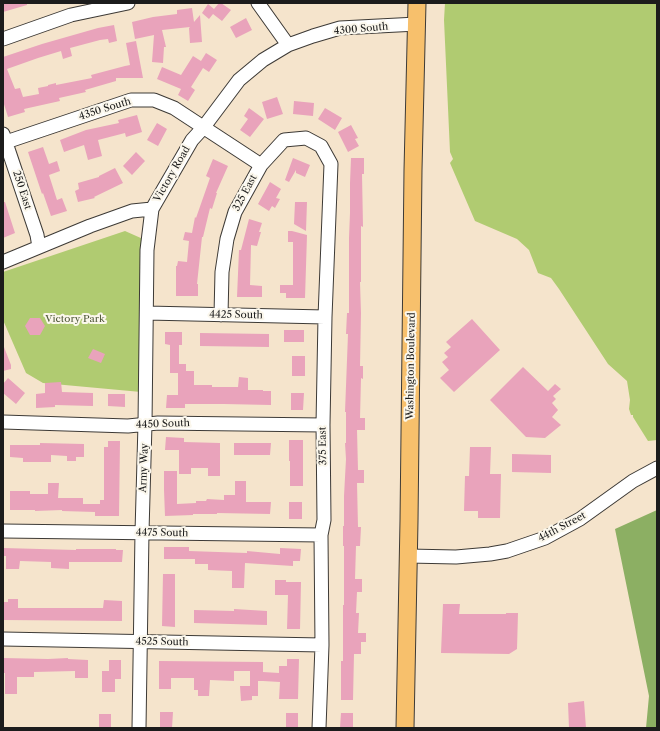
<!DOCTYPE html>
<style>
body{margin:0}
#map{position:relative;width:660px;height:731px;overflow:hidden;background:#f5e4cc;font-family:"Libre Caslon Text",serif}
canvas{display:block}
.frame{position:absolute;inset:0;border:4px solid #1c1c1c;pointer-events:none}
</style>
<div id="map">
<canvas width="660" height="731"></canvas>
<div class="frame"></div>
</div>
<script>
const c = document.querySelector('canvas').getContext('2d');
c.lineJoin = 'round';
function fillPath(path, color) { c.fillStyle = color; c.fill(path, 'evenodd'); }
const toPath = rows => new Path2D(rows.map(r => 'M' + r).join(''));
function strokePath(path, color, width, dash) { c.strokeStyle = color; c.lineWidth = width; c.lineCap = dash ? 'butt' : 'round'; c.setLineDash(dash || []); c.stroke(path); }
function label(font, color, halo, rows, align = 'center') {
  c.font = font + ' "Libre Caslon Text",serif'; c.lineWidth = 4; c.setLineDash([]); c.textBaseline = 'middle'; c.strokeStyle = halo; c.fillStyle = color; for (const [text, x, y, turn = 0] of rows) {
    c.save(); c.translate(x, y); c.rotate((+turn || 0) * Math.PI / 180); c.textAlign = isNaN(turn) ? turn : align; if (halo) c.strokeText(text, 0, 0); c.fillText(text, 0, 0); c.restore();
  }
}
const green = toPath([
 [445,3,657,3,657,440,648,441,633,417,633,415,631,415,629,409,630,400,627,381,608,364,559,289,551,278,538,273,529,250,517,239,475,221,450,163,453,159,450,152,444,20],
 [125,231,143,239,141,392,43,383,26,373,3,320,3,272]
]);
const forest = toPath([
 [657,510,657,728,646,728,649,696,615,529]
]);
const building = toPath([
 [3,3,27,3,27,5,3,12],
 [219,3,221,3,231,10,222,21,213,14,209,19,202,13,208,4,214,9],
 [192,8,194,22,200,15,202,42,190,43,189,28,190,27,162,30,166,47,164,47,163,63,152,62,154,35,135,39,132,22,153,17,177,14,177,10],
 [246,18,252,30,236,38,230,27],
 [114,25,117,41,109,43,108,39,100,40,70,48,72,56,63,59,61,51,38,58,7,69,15,89,20,88,23,97,39,94,38,88,48,86,48,85,56,83,56,85,92,78,91,75,125,66,130,65,126,43,136,41,143,78,116,78,116,81,85,90,86,92,59,98,60,101,24,109,25,112,8,117,3,101,3,57,42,44,98,28],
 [206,53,217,60,209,72,203,68,191,87,195,90,188,101,178,95,181,89,157,79,162,67,181,75,193,56,201,61],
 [277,97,283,114,267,119,262,102],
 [294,101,314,103,313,116,293,114],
 [249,108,264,119,250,137,240,130,248,119,244,116],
 [325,108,342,118,335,130,318,119],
 [137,115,142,132,126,137,125,133,98,140,102,156,88,160,84,145,64,152,60,140,86,130,119,123,118,120],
 [157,123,167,129,158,146,147,140],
 [351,125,358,138,355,139,359,146,348,152,338,132],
 [43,147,49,164,57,161,60,171,49,175,57,200,62,198,67,211,51,216,43,193,42,194,28,152],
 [136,152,145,161,132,175,123,166],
 [293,158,310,165,305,177,296,173,296,170,289,182,285,180],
 [351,158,364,158,364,174,362,174,363,227,361,226,361,282,360,282,361,313,360,366,363,366,363,379,361,378,360,418,365,418,365,430,357,430,358,470,364,470,364,483,357,483,358,527,361,527,360,546,356,546,355,579,362,579,362,592,357,592,356,613,359,613,358,633,366,633,366,642,361,642,361,654,354,654,353,700,341,700,341,661,343,661,343,605,344,605,344,546,343,546,343,526,344,526,344,496,346,459,345,443,346,443,346,412,345,412,348,334,346,334,347,313,349,313,349,238,350,213,350,183],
 [213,159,228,166,216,193,217,193,212,209,210,208,203,237,202,237,197,284,198,284,198,296,176,296,176,266,177,266,178,261,187,262,189,241,183,240,185,232,192,233,195,217,196,218,210,178,206,176],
 [115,168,123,183,94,197,95,198,78,202,75,191,79,189,78,183,99,177,99,176],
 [270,182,281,189,276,198,280,199,275,208,272,206,269,211,258,204],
 [3,202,5,202,15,233,3,238],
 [295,202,307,202,306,231,294,224],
 [249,219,262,223,259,232,261,232,257,246,251,245,250,285,262,286,262,297,237,297,239,250,241,250],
 [288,231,292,231,307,235,305,298,286,298,286,293,280,293,280,285,293,285,293,242,288,242],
 [30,318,40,318,45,326,40,335,30,335,25,326],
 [472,319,500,350,454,392,440,378,449,370,442,362,448,357,444,353,451,347,446,342],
 [284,330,304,330,304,342,284,342],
 [165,332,182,332,182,345,179,345,179,364,186,364,186,371,194,371,194,385,212,385,212,387,238,387,239,377,248,378,248,390,263,390,263,391,271,391,271,405,224,404,185,404,185,408,166,408,167,395,178,395,178,373,170,373,170,345,165,344],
 [200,333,269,334,269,347,200,346],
 [4,347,11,365,11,369,3,371,3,348],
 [93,349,105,354,101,363,88,358],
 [292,356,305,356,305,376,292,376],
 [523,367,548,391,555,384,561,389,553,396,556,399,552,403,558,410,552,417,561,425,545,438,526,437,490,400],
 [8,378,25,393,16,404,3,393,3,384],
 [61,382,62,392,93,393,93,406,55,405,55,407,36,408,36,394,45,393,45,383],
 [291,393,304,393,303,410,291,410],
 [108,394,125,394,125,407,108,406],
 [166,437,184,438,184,442,220,443,220,476,208,476,208,468,191,468,191,474,179,474,179,450,165,450],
 [289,440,303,440,303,486,290,486,290,461,289,461],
 [108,441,120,441,119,516,95,516,95,512,62,511,62,510,35,511,35,510,10,510,10,491,30,491,30,494,48,494,48,483,59,483,58,498,83,498,83,504,100,504,100,500,104,500,104,447,108,447],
 [40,443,84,444,84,457,76,457,76,461,67,461,67,456,51,455,51,462,23,462,23,458,10,457,10,445,40,445],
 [234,443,271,443,270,455,234,455],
 [470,447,491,447,490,474,501,474,500,518,478,518,478,511,464,511,465,476,469,476],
 [512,454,551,455,551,473,512,472],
 [164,471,177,471,177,504,196,503,196,501,206,501,207,499,224,500,224,495,235,495,235,481,246,481,246,502,271,502,270,514,217,513,217,514,193,514,193,515,165,516,164,490],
 [289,502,302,502,302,519,289,519],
 [164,547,189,547,189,551,247,553,247,551,280,554,280,548,301,549,300,561,293,561,293,566,245,563,244,588,232,588,232,571,208,570,208,564,195,564,195,559,164,559],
 [3,548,76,550,76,549,116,549,116,550,123,550,122,562,69,562,69,569,51,568,51,562,20,561,19,569,6,569,6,556,3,556],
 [163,574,175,574,175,627,162,626],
 [275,580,286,580,286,582,301,582,300,629,287,629,288,595,275,595],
 [8,599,18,599,18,608,103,608,104,600,122,601,122,621,3,620,3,602,8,602],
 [443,604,460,604,459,614,506,614,506,613,518,613,517,649,509,654,441,653],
 [234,609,267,611,267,625,194,623,194,610,234,611],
 [3,658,48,659,68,658,68,659,88,660,88,678,75,678,75,671,34,672,34,677,17,677,17,694,5,694,5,673,3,673],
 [287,659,299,659,298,699,279,699,280,682,263,681,258,681,258,696,252,696,252,700,241,701,240,686,250,686,250,671,234,671,234,681,210,680,209,696,198,696,198,690,194,690,194,678,171,678,171,689,159,689,159,661,263,662,263,672,279,673,279,666,287,666],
 [109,660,121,660,121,679,115,679,115,692,102,692,102,671,109,671],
 [584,701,586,728,569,728,568,703],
 [160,712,173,712,172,728,160,728],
 [286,713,298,713,298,728,286,728],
 [341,713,353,713,353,728,340,728],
 [99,714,111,714,111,728,99,728]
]);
const minor = toPath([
 [258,3,288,45],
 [3,39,71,15,128,3],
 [3,134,37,235,39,247],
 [6,142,131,100,154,100,174,108,261,165],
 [3,262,90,226,132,211,152,209],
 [147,313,325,317],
 [221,315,222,272,227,239,235,212,261,165,284,140,306,138,321,146,331,164,325,317,323,425,324,520,321,535,322,645,319,728],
 [3,422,128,426,158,423,323,425],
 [3,531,321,535],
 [408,556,456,557,490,554,507,551,545,538,580,519,633,481,657,468],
 [3,639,322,645],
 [139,728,142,532,145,424,147,250,152,209,192,140,203,128,239,80,263,60,288,45,313,36,340,28,417,24]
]);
const major = toPath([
 [405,728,409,521,413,170,417,3]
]);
const streetNames = [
 ["4300 South",361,29,-5],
 ["4350 South",105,109,-17],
 ["Victory Road",172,174,-60],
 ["250 East",22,190,72],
 ["325 East",245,193,-62],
 ["4425 South",236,315,1],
 ["Washington Boulevard",411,366,-89],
 ["4450 South",163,424,-2],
 ["375 East",323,446,-91],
 ["Army Way",144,468,-88],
 ["44th Street",562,527,-28],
 ["4475 South",162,533,1],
 ["4525 South",162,642,1]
];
const parkNames = [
 ["Victory Park",75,319]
];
fillPath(green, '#b0cb71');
fillPath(forest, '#8caf63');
fillPath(building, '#e9a3bb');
strokePath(minor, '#3d3a36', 15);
strokePath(major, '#3d3a36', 19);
strokePath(minor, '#fff', 13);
strokePath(major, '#f7c06c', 17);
label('10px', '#1c1c1c', '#fbf7ec', streetNames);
label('10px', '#50593a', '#fbf7ec', parkNames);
</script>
